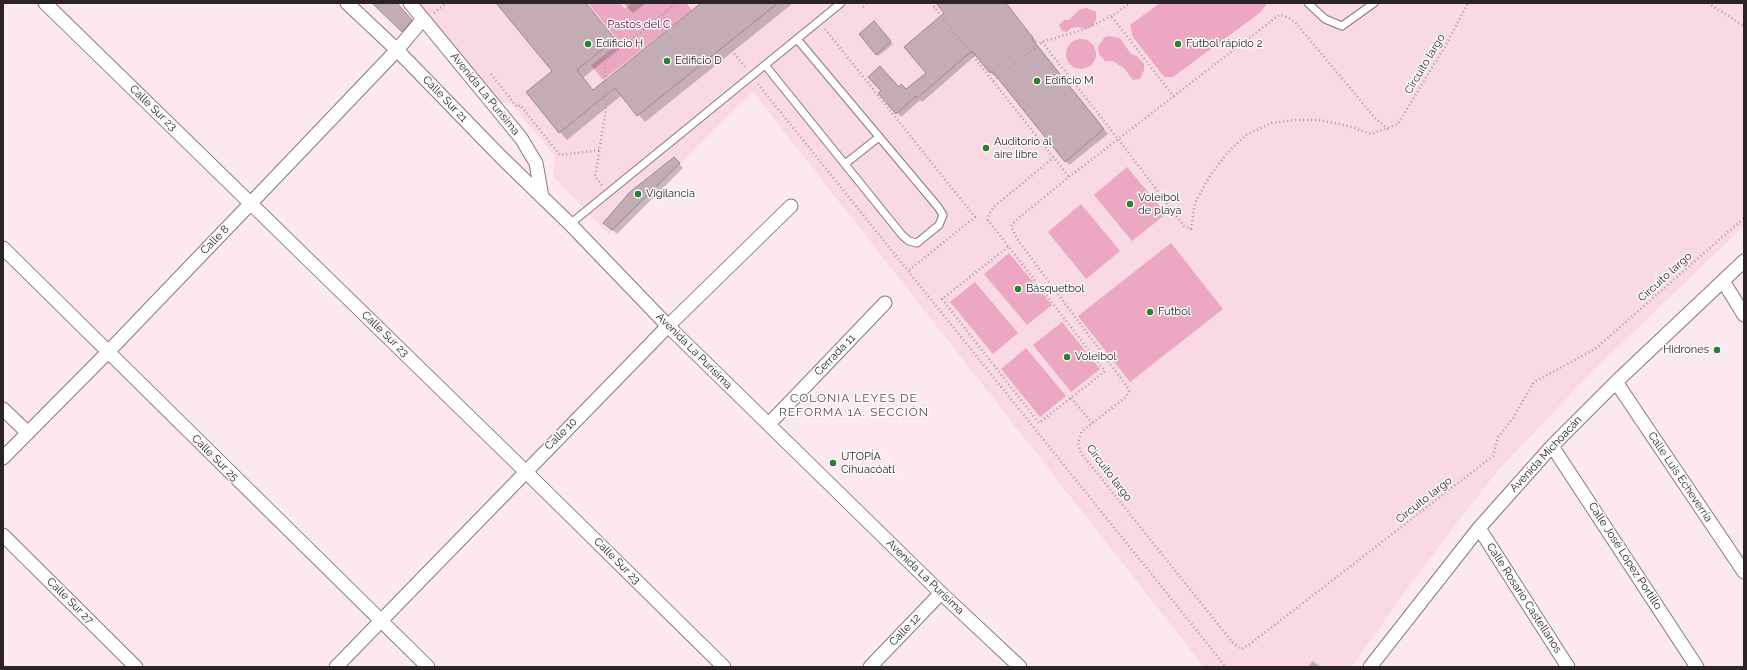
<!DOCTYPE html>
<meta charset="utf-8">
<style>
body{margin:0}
#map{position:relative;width:1747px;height:670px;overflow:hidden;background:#fce9f0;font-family:Raleway,sans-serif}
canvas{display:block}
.frame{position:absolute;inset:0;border:4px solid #2c2326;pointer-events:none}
</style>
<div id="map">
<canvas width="1747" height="670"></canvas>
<div class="frame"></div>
</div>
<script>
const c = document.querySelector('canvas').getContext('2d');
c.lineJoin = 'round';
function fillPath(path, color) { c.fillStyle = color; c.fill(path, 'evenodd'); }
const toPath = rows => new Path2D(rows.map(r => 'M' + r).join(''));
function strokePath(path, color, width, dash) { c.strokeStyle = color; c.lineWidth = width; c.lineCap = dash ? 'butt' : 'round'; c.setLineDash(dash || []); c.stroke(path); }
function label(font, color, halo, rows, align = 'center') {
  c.font = font + ' Raleway,sans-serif'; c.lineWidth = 3; c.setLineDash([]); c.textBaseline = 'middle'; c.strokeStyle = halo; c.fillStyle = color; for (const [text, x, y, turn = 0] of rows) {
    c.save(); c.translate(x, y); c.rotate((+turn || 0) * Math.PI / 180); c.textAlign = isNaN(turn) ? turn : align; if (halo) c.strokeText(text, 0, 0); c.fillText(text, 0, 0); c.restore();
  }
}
const built = toPath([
 [419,3,1744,3,1744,226,1594,370,1498,470,1411,583,1352,667,1204,667,753,92,609,235,553,176,555,157,511,103,498,102]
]);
const green = toPath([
 [588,3,620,3,625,9,632,3,686,3,692,10,603,80,591,65,620,43],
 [1160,3,1267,3,1261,12,1173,77,1164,77,1133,37,1130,25],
 [1087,8,1096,12,1096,19,1093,26,1085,29,1078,27,1071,28,1067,32,1062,31,1059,25,1064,20,1069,20,1080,9],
 [1109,36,1120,38,1131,54,1137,56,1144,64,1144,70,1140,79,1133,80,1124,68,1113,61,1105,61,1099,54,1098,46,1105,37],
 '1066 54a15 15 0 1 1 30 0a15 15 0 1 1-30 0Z',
 [1127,167,1166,214,1132,241,1094,195],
 [1081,204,1120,251,1086,279,1048,232],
 [1171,243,1223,309,1130,382,1078,316],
 [1009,253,1052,305,1027,325,984,274],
 [975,282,1018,333,993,354,950,302],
 [1062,322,1100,369,1071,392,1033,345],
 [1026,348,1066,396,1040,417,1001,369]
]);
const shadow = toPath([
 [373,3,396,3,415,25,407,35],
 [498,3,586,3,621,47,583,78,594,91,703,3,791,3,792,4,645,122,622,95,567,140,560,132,553,72],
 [623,3,646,3,633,13],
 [938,3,1005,3,1037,42,1035,44,1108,134,1069,165,996,75,994,76,990,72,976,55,922,102,920,100,901,117,882,91,899,88,906,90,927,73,945,13],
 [874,22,893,44,878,56,860,35],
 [674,158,683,168,617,234,609,227],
 [1313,661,1321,667,1308,667]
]);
const building = toPath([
 [372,3,397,3,412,20,402,32,372,3],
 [496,3,586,3,615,39,577,70,593,90,701,3,778,3,637,116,615,88,559,133,526,92,552,71,496,3],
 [936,3,1006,3,1033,38,1032,39,1104,129,1065,162,992,71,990,73,972,51,917,98,916,96,896,114,878,93,881,91,868,77,880,66,899,87,901,84,906,89,926,73,904,47,944,13,936,3],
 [874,21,891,41,876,55,859,34,874,21],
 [674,157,680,163,612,230,603,223,630,192,674,157]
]);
const path = toPath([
 [694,3,697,7],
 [931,3,1069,177],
 [1708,3,1744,26],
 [863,7,867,3],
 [434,13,446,3],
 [1112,17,1174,97],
 [825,29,975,217,908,271],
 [1042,42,1119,140,1184,226,1191,229,1195,203,1210,176,1227,153,1246,135,1272,123,1296,120,1319,120,1348,126,1371,134,1398,124,1447,43,1468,3],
 [727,44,745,67],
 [604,48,610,57],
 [491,74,517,107,520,105,560,155,599,150],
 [993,81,1042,42,1085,29,1112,16,1130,3],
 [758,84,1226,667],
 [1388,129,1375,118,1295,22,1285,16,1279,15,1069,177,1015,221,1011,226,1017,239,1126,385,1129,391,1126,397,1082,431,1078,443,1081,453,1233,643,1241,649,1250,644,1493,456,1498,437,1513,418,1534,382,1595,349,1744,218],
 [602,185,595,177,606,109,605,63,610,57,677,3],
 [1008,247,942,299,1039,423,1105,371,988,220,989,214,995,206,1053,158],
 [1071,398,1092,423]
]);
const service = toPath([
 [1308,3,1325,19,1342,26,1374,3],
 [765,65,902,235,909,241,917,243,939,225,943,215,938,207,797,39],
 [845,164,879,137],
 [570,224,841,3]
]);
const minor = toPath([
 [45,3,525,471,724,667],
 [347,3,397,50,501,157,570,224,668,326,941,593,1020,667],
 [410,3,521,138,536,163,542,197],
 [3,248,428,667],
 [1723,281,1744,315],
 [1616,382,1744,572],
 [3,409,28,433],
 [769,424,885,303],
 [1552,446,1697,667],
 [3,458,108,352,251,203,397,50,423,19],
 [1479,528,1568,667],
 [3,535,136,667],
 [336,667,668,326,791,206],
 [870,667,941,593],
 [1370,667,1479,528,1552,446,1616,382,1744,261]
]);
const markers = [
 [588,44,4,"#29802e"],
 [1178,44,4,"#29802e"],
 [667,61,4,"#29802e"],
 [1037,81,4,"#29802e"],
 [986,148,4,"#29802e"],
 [638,194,4,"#29802e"],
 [1130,204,4,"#29802e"],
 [1018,289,4,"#29802e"],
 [1150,312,4,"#29802e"],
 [1717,350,4,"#29802e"],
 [1067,357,4,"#29802e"],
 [833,463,4,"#29802e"]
];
const parkNames = [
 ["Pastos del C",639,25]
];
const poiNames = [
 ["Edificio H",596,44],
 ["Fútbol rápido 2",1186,44],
 ["Edificio D",675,61],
 ["Edificio M",1045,81],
 ["Auditorio al",994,142],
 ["aire libre",994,155],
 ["Vigilancia",646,194],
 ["Voleibol",1138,198],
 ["de playa",1138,211],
 ["Básquetbol",1026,289],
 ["Futbol",1158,312],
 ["Hidrones",1709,350,"right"],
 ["Voleibol",1075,357],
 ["UTOPÍA",841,457],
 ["Cihuacóatl",841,470]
];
const streetNames = [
 ["Circuito largo",1425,64,-59],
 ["Avenida La Purísima",485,94,51],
 ["Calle Sur 21",445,99,46],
 ["Calle Sur 23",153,108,44],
 ["Calle 8",215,240,-46],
 ["Circuito largo",1665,277,-42],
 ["Calle Sur 23",385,334,44],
 ["Avenida La Purísima",694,351,45],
 ["Cerrada 11",835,355,-46],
 ["Calle 10",561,434,-45],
 ["Avenida Michoacán",1546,454,-47],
 ["Calle Sur 25",215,458,45],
 ["Circuito largo",1109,473,53],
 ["Calle Luis Echeverría",1680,477,56],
 ["Circuito largo",1424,500,-38],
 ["Calle José López Portillo",1625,556,57],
 ["Calle Sur 23",617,561,45],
 ["Avenida La Purísima",925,577,44],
 ["Calle Rosario Castellanos",1524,598,57],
 ["Calle Sur 27",70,601,45],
 ["Calle 12",905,630,-46]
];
const neighbourhoodNames = [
 ["COLONIA LEYES DE",854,398],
 ["REFORMA 1A. SECCIÓN",854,412]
];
fillPath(built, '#f8d9e4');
fillPath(green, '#eca8c2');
fillPath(shadow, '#0003');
fillPath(building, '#c3acb4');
strokePath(building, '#a08b92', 1);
strokePath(service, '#8b767d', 9);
strokePath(minor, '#8b767d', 15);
strokePath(path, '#ad9ea3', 2.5, [1, 3]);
strokePath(service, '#fff', 7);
strokePath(minor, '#fff', 13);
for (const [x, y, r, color] of markers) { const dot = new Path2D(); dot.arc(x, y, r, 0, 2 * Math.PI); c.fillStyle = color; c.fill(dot); strokePath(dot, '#fcfcfc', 1.5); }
label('11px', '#560632', '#fcfcfc', parkNames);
label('11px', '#2c2326', '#fcfcfc', poiNames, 'left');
label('11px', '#2c2326', '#fcfcfc', streetNames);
c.letterSpacing = '1px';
label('12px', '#614e55', '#fcfcfc', neighbourhoodNames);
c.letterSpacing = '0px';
</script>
